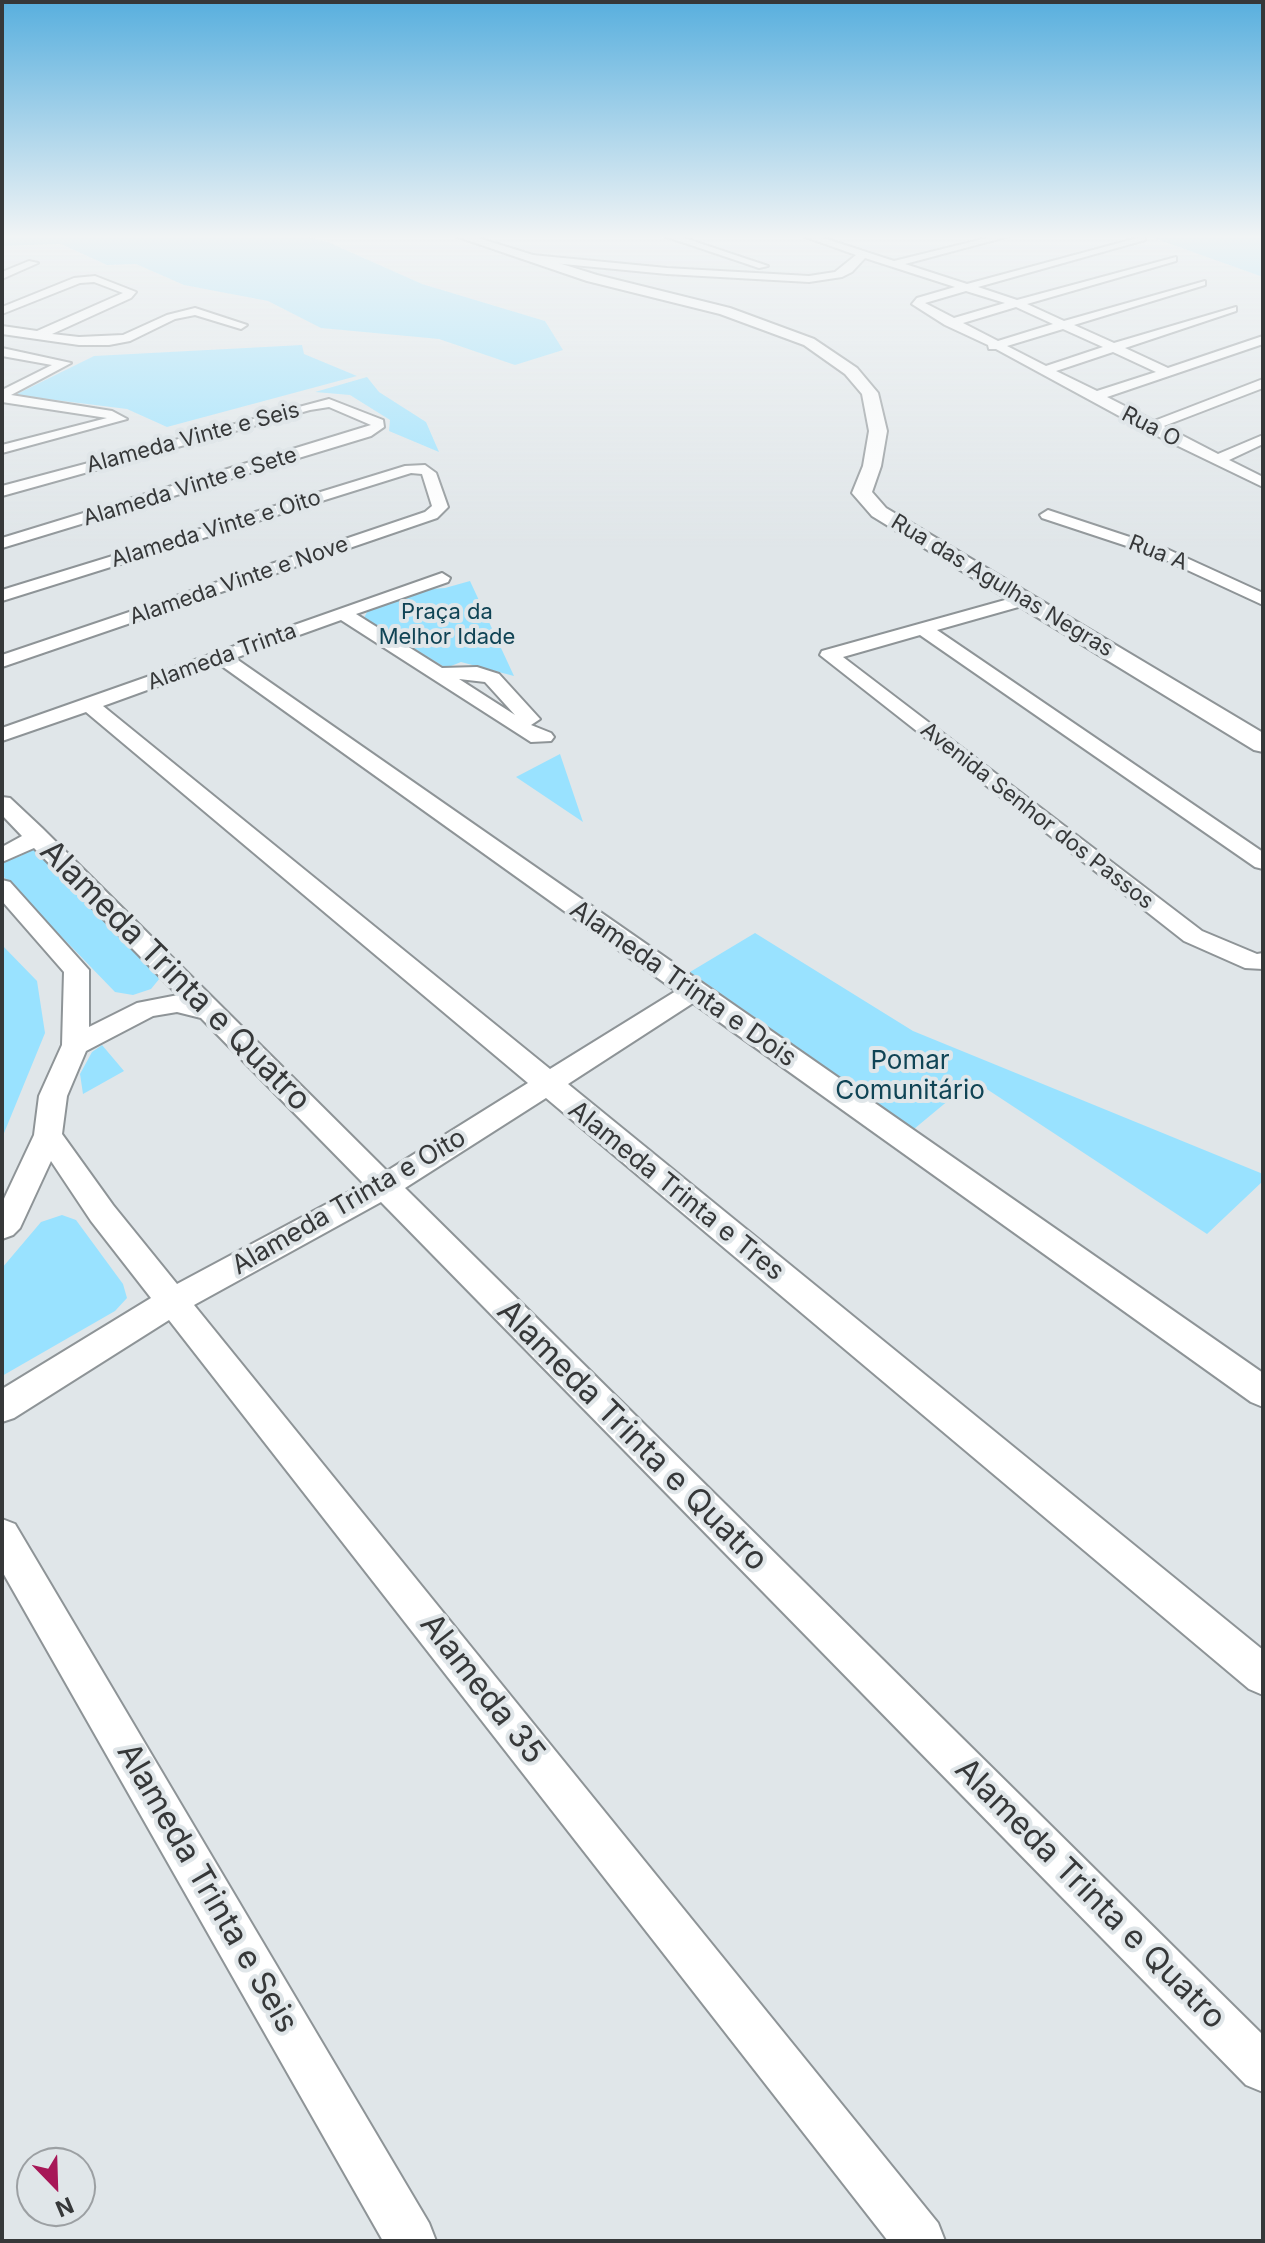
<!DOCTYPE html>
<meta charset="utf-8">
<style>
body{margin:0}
#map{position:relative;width:1265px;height:2243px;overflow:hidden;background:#e0e6e9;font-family:Inter,sans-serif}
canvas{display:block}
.frame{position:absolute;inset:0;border:4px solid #363839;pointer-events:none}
.north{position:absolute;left:16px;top:2147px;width:80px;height:80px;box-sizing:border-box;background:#e0e6e9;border:2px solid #9ca0a3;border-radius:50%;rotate:157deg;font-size:22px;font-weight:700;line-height:32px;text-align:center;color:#363839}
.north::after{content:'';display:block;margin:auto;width:28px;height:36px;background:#a71757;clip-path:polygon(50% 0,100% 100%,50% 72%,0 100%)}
</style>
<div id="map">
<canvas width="1265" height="2243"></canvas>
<div class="frame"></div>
<div class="north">N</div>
</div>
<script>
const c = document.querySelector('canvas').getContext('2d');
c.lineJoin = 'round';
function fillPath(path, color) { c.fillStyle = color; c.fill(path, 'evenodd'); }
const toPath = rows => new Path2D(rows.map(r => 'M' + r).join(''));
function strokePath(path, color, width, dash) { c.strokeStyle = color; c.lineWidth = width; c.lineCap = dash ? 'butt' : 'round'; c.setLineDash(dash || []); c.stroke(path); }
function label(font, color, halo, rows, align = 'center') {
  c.font = font + ' Inter,sans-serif'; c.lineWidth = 8; c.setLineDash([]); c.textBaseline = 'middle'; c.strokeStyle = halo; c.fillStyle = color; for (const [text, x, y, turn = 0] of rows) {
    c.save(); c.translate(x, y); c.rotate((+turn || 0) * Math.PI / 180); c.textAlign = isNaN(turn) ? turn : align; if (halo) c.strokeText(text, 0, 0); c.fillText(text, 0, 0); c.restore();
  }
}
const green = toPath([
 [2,236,303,236,328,242,422,284,545,321,563,350,515,365,439,339,321,328,268,301,184,285,136,264,107,265,61,244,2,246],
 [1148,236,1263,236,1263,277],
 [302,345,304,354,357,376,167,427,127,409,15,395,94,356],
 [367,377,379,392,426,422,439,452,389,431,390,420,350,395,315,392],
 [470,581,514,676,461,662,446,668,364,618,368,610,417,590,445,588],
 [560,754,583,822,516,777],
 [34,846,158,971,160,978,151,989,133,995,115,992,2,875,2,862,21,856],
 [755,933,913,1031,1263,1174,1263,1181,1207,1234,973,1080,914,1129,690,972],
 [2,945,37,981,45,1033,2,1138],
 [102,1045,124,1071,83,1094,80,1074,92,1052],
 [62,1215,76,1220,123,1284,127,1298,115,1311,2,1376,2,1268,41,1222]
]);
const minor = toPath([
 [664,236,678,236,768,266,759,268,664,236],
 [803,236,817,236,894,261,995,236,1010,236,905,264,967,284,1145,236,1145,240,978,287,1017,300,1176,257,1176,261,1027,304,1064,321,1205,281,1205,285,1074,325,1114,343,1236,307,1236,311,1125,348,1168,368,1263,336,1263,344,1107,397,1154,421,1263,379,1263,388,1164,426,1218,454,1263,435,1263,444,1229,460,1263,477,1263,487,1145,430,996,349,989,349,988,345,945,325,912,304,917,298,955,287,865,258,852,272,842,277,809,282,667,274,532,261,527,258,532,255,667,268,809,276,835,272,856,255,803,236],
 [966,291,1005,303,954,318,925,303,966,291],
 [1016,307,1053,324,998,341,963,323,1016,307],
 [1063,329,1103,347,1046,366,1007,346,1063,329],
 [1113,352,1156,372,1097,391,1056,371,1113,352],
 [29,261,38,263,2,279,2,272,29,261],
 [95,276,136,292,131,298,52,334,79,337,123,335,167,315,195,308,247,325,241,329,195,315,175,319,130,341,109,345,79,345,2,334,2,326,37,331,123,293,94,282,80,283,2,314,2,307,74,278,95,276],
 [2,348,71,363,11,395,112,411,127,419,2,453,2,445,107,418,2,402,2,390,52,365,2,356,2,348],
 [329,399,383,420,384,427,371,436,2,548,2,538,371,425,329,407,310,410,2,496,2,486,329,399],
 [425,465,436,473,448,507,437,518,2,667,2,655,425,512,432,506,422,474,411,473,2,601,2,590,405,466,425,465],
 [1048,510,1169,550,1263,593,1263,605,1157,556,1042,518,1040,515,1048,510],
 [442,573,450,578,448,582,356,614,442,668,477,667,499,674,540,719,531,725,551,733,554,737,551,741,531,742,341,620,235,658,1263,1373,1263,1407,1251,1402,693,1003,568,1084,1263,1650,1263,1695,1249,1689,546,1098,405,1188,1263,2035,1263,2092,1246,2085,381,1202,194,1305,938,2223,945,2241,888,2241,169,1320,14,1418,2,1422,2,1389,151,1298,91,1221,51,1161,20,1228,13,1235,2,1239,2,1203,34,1135,39,1096,62,1045,64,972,2,901,2,880,10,882,89,970,89,1027,137,1003,178,995,34,848,2,862,2,847,22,836,2,815,2,797,10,798,42,828,387,1171,528,1083,86,712,2,741,2,728,442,573],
 [219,664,676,991,550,1069,103,706,219,664],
 [459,679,485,682,515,715,459,679],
 [177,1012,201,1018,364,1184,177,1284,113,1205,62,1134,67,1096,86,1051,153,1016,177,1012],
 [1023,595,1032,600,1029,604,937,630,1263,852,1263,869,1255,867,920,635,843,657,1202,931,1257,954,1263,953,1263,969,1245,968,1184,941,820,655,822,651,1023,595],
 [2,1519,15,1524,429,2223,436,2241,383,2241,2,1571,2,1519]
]);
const tertiary = toPath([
 [455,236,472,236,597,275,730,308,814,339,857,368,878,393,887,431,881,466,872,492,886,508,1263,733,1263,752,1254,750,872,516,852,493,863,466,869,431,862,394,845,374,804,345,720,314,587,281,455,236]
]);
const farStreetnames = [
 ["Rua O",1151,427,27],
 ["Alameda Vinte e Seis",193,438,-15],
 ["Alameda Vinte e Sete",190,487,-17],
 ["Alameda Vinte e Oito",216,529,-17],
 ["Rua A",1158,553,21],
 ["Alameda Vinte e Nove",239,581,-19],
 ["Rua das Agulhas Negras",1002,586,31],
 ["Alameda Trinta",222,657,-20],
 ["Avenida Senhor dos Passos",1037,816,38]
];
const farParknames = [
 ["Praça da",447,612],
 ["Melhor Idade",447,637]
];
const streetNames = [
 ["Alameda Trinta e Dois",683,984,35],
 ["Alameda Trinta e Tres",676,1191,39],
 ["Alameda Trinta e Oito",349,1202,-30]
];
const parkNames = [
 ["Pomar",910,1061],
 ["Comunitário",910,1091]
];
const nearStreetnames = [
 ["Alameda Trinta e Quatro",175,976,45],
 ["Alameda Trinta e Quatro",632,1436,45],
 ["Alameda 35",482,1689,52],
 ["Alameda Trinta e Seis",207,1888,60],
 ["Alameda Trinta e Quatro",1090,1894,45]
];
fillPath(green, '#99e2ff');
strokePath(minor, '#8e9497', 4);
strokePath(tertiary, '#8e9497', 4);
fillPath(minor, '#fff');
fillPath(tertiary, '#fff');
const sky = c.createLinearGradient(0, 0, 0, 550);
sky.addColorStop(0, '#58afde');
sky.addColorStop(0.43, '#f1f4f5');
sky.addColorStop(1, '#f1f4f500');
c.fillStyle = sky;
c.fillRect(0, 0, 1265, 550);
label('22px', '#363839', '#e0e6e9', farStreetnames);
label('22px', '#104455', '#e0e6e9', farParknames);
label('26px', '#363839', '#e0e6e9', streetNames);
label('26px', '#104455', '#e0e6e9', parkNames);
label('32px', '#363839', '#e0e6e9', nearStreetnames);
</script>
